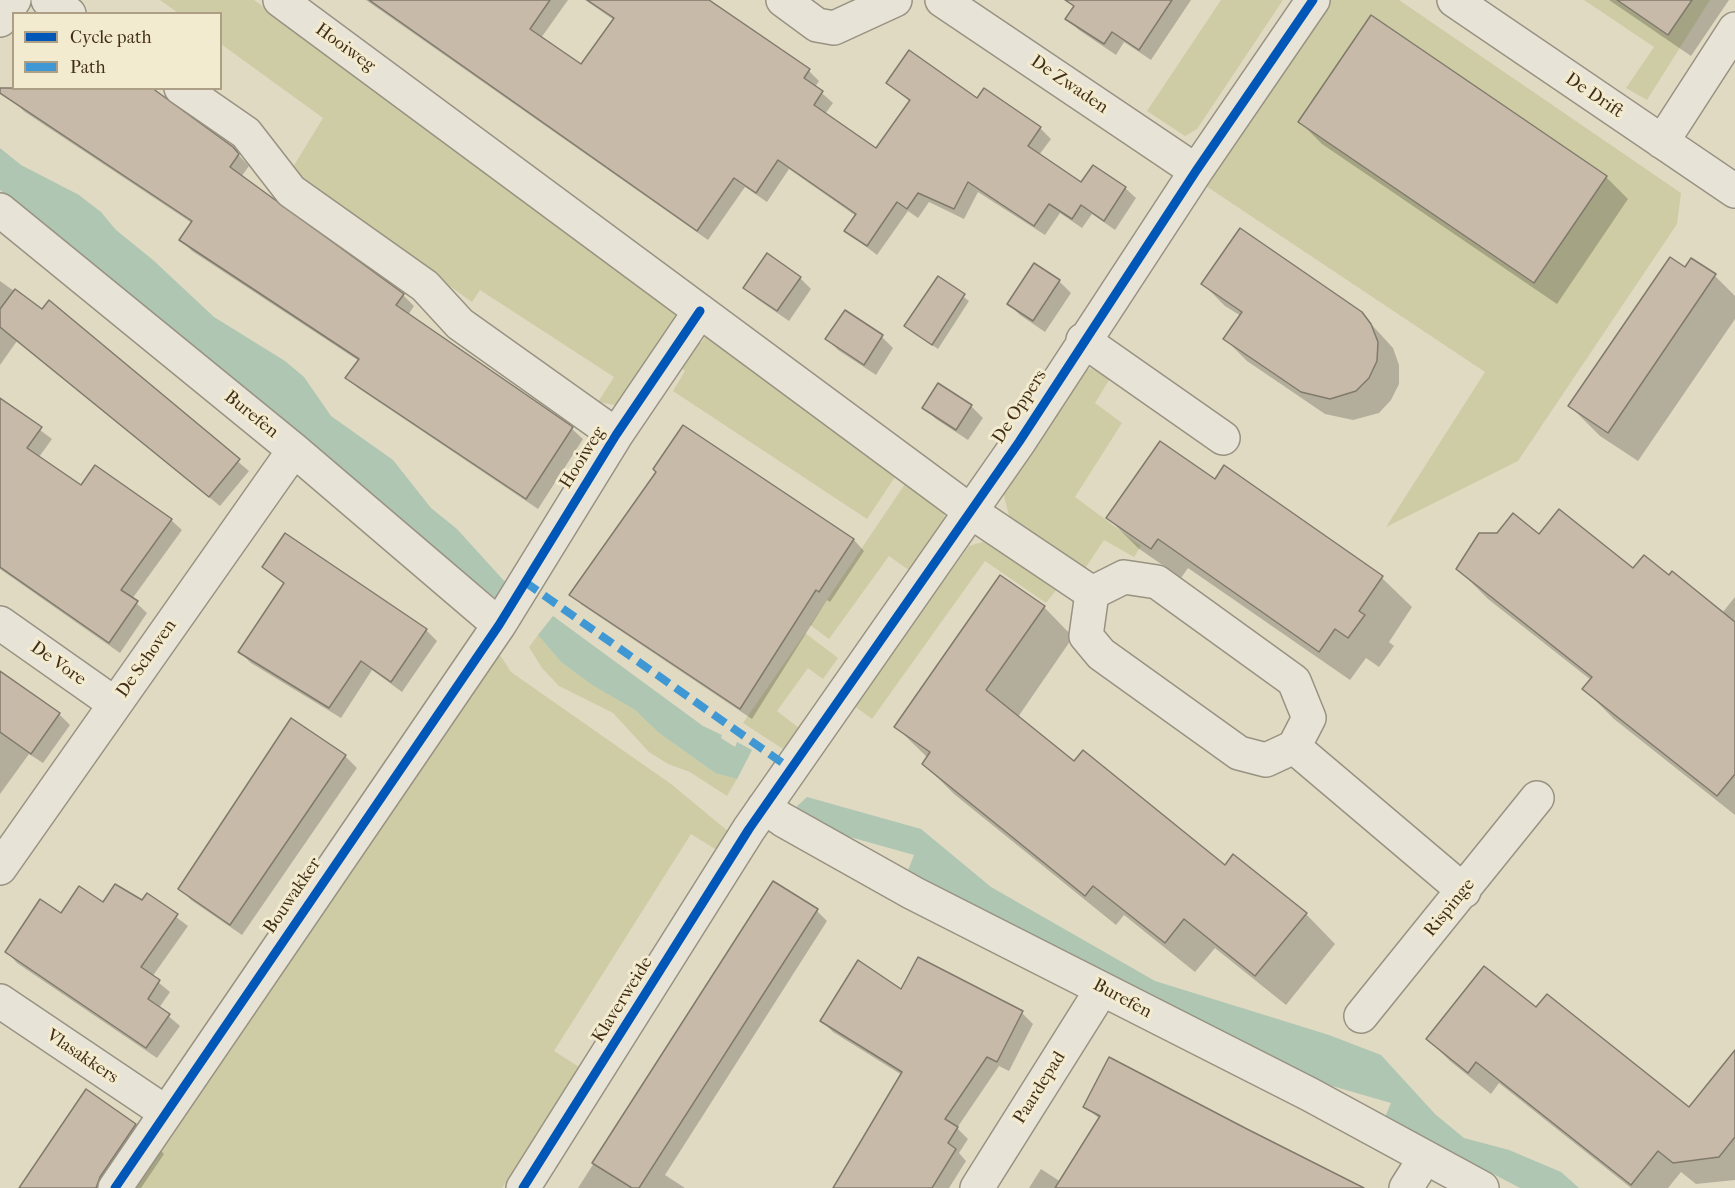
<!DOCTYPE html>
<style>
body{margin:0}
#map{position:relative;width:1735px;height:1188px;overflow:hidden;background:#e0dac3;font-family:"IM FELL French Canon",serif}
canvas{display:block}
.legend{position:absolute;left:12px;top:12px;width:210px;height:78px;box-sizing:border-box;background:#f3ebd0;border:2px solid #ac9f86;margin:0;padding:8px 10px;list-style:none;font-size:18px;color:#412e16}
.legend li{display:flex;align-items:center;gap:12px;height:30px}
.legend b{width:30px;border:2px solid #ac9f86}
</style>
<div id="map">
<canvas width="1735" height="1188"></canvas>
<ul class="legend">
<li><b style="height:8px;background:#0057b8"></b>Cycle path</li>
<li><b style="height:8px;background:#3f97d4"></b>Path</li>
</ul>
</div>
<script>
const c = document.querySelector('canvas').getContext('2d');
c.lineJoin = 'round';
function fillPath(path, color) { c.fillStyle = color; c.fill(path, 'evenodd'); }
const toPath = rows => new Path2D(rows.map(r => 'M' + r).join(''));
function strokePath(path, color, width, dash) { c.strokeStyle = color; c.lineWidth = width; c.lineCap = dash ? 'butt' : 'round'; c.setLineDash(dash || []); c.stroke(path); }
function label(font, color, halo, rows, align = 'center') {
  c.font = font + ' "IM FELL French Canon",serif'; c.lineWidth = 6; c.setLineDash([]); c.textBaseline = 'middle'; c.strokeStyle = halo; c.fillStyle = color; for (const [text, x, y, turn = 0] of rows) {
    c.save(); c.translate(x, y); c.rotate((+turn || 0) * Math.PI / 180); c.textAlign = isNaN(turn) ? turn : align; if (halo) c.strokeText(text, 0, 0); c.fillText(text, 0, 0); c.restore();
  }
}
const green = toPath([
 [160,0,254,0,678,311,672,328,621,406,598,402,614,377,480,290,472,302,290,172,323,118,221,44,220,14,178,13],
 [1221,0,1283,0,1197,129,1185,136,1147,111],
 [1328,0,1399,0,1681,193,1677,224,1518,461,1386,527,1485,372,1206,186],
 [1584,0,1710,0,1647,100,1626,88,1654,47],
 [707,334,897,474,867,519,673,391,685,371,679,366,696,339,701,343],
 [1092,368,1111,377,1095,403,1122,423,1075,497,1141,546,1134,557,1104,540,1084,570,1016,524,1009,516,1003,492,1079,373],
 [907,481,940,507,946,519,913,573,889,556,829,639,810,625],
 [986,541,1061,584,1046,603,985,561,872,719,853,705,969,546],
 [805,633,838,658,823,679,808,668,777,711,799,728,783,749,743,723],
 [538,635,561,662,592,685,635,710,659,733,715,773,737,779,727,796,690,772,668,764,649,752,613,713,559,686,542,668,529,647],
 [500,655,511,672,671,784,729,832,715,849,691,834,554,1051,579,1067,502,1188,132,1188]
]);
const water = toPath([
 [0,148,21,165,79,195,101,212,116,230,153,260,214,317,285,361,304,377,331,416,393,460,431,508,457,529,506,583,498,600,0,190],
 [553,616,703,726,722,735,721,738,735,747,737,742,752,750,737,779,715,773,659,733,635,710,592,685,561,662,538,635],
 [807,797,921,829,991,887,1155,981,1329,1035,1381,1055,1435,1114,1464,1138,1509,1150,1561,1172,1579,1188,1520,1188,1385,1117,1391,1103,1308,1079,907,873,914,855,825,830,793,810]
]);
const shadow = toPath([
 [366,0,568,0,541,38,581,67,614,20,585,0,706,0,809,71,819,81,815,87,833,103,825,114,876,150,910,102,888,83,978,100,985,90,1040,128,1051,139,1039,155,1082,184,1125,188,1136,198,1115,230,1092,214,1082,228,1060,213,1045,235,978,192,964,219,929,202,918,218,908,211,877,255,846,231,856,216,789,169,767,202,745,187,708,240],
 [1079,0,1191,0,1151,60,1124,42,1116,55,1079,30,1067,19],
 [1609,0,1729,0,1691,56],
 [14,102,232,148,249,166,241,177,403,295,414,306,408,315,572,429,583,439,538,509,358,388,347,378,359,361,192,251,181,240,192,223,25,112],
 [1300,122,1606,177,1628,199,1557,304,1322,144],
 [1035,265,1059,281,1071,293,1045,332,1020,315,1009,304],
 [1686,270,1715,276,1735,296,1735,319,1638,461,1600,436,1570,406],
 [800,278,811,289,789,321,757,299,745,288],
 [938,278,969,301,938,349,911,331],
 [0,281,42,311,50,303,249,471,220,506,17,341,0,365],
 [1203,284,1361,313,1393,348,1399,365,1399,384,1391,400,1379,413,1353,420,1325,414,1247,361,1225,339,1241,316,1225,306],
 [882,337,893,348,876,375,838,350,827,339],
 [939,385,971,406,983,418,968,440,936,419,924,408],
 [0,400,52,439,39,457,81,487,171,520,182,530,132,599,147,613,120,653,0,569],
 [683,427,854,540,864,551,830,602,827,600,752,719,582,605,571,595,658,472],
 [1224,467,1382,578,1412,607,1389,642,1394,646,1379,667,1366,658,1350,680,1188,568,1181,578,1138,548,1108,518,1215,481],
 [286,535,426,630,437,641,402,692,372,670,341,718,251,663,240,652,285,585,264,567],
 [1539,536,1633,570,1669,577,1722,613,1735,597,1735,815,1614,719,1584,689,1591,680,1488,599,1458,569],
 [1044,607,1073,637,1018,717,1074,763,1225,867,1306,914,1335,944,1286,1005,1215,948,1195,972,1124,915,1116,925,954,794,924,764,928,758,896,727],
 [0,672,59,714,70,725,43,763,29,754,0,794],
 [292,720,345,756,357,768,242,935,191,900,180,888],
 [773,883,817,911,827,921,665,1175,685,1188,578,1188],
 [147,895,188,926,152,977,170,992,159,1008,180,1026,157,1058,17,963,7,952,62,915,103,904,142,902],
 [919,959,1022,1013,1033,1024,1009,1071,999,1066,957,1128,968,1139,959,1153,966,1161,949,1188,834,1188,902,1075,833,1032,822,1021,902,991],
 [1537,1009,1690,1109,1735,1052,1735,1180,1696,1184,1681,1172,1668,1188,1631,1188,1499,1083,1491,1094,1450,1061,1428,1039],
 [1085,1107,1356,1188,1029,1188,1041,1169,1061,1182,1100,1119],
 [135,1125,164,1154,141,1188,21,1188]
]);
const building = toPath([
 [369,0,550,0,530,29,581,64,614,18,587,0,709,0,810,69,804,78,823,91,814,105,876,148,910,100,886,83,909,50,977,98,984,88,1041,127,1028,146,1081,182,1093,165,1126,187,1104,221,1081,205,1072,219,1049,204,1034,226,968,182,954,209,918,193,907,209,897,202,867,246,844,231,856,214,778,160,756,193,734,178,697,231,369,0],
 [1065,0,1172,0,1139,50,1112,32,1104,44,1065,19,1074,6,1065,0],
 [1617,0,1692,0,1668,35,1617,0],
 [1371,15,1607,176,1534,283,1298,122,1371,15],
 [0,88,152,88,233,147,239,154,230,167,404,294,396,305,573,427,526,499,345,378,359,359,179,240,192,221,0,93,0,88],
 [1240,228,1362,312,1371,324,1378,342,1377,361,1369,378,1356,391,1330,399,1301,392,1223,339,1242,312,1201,284,1240,228],
 [767,253,801,277,777,311,743,288,767,253],
 [1670,257,1685,267,1691,258,1716,274,1608,433,1568,406,1670,257],
 [1034,263,1060,280,1033,321,1007,304,1034,263],
 [938,276,965,294,932,345,904,326,938,276],
 [15,289,42,309,49,300,240,459,209,497,0,327,0,309,15,289],
 [845,310,883,335,864,365,825,339,845,310],
 [938,383,972,405,956,430,922,408,938,383],
 [0,398,42,427,27,448,81,485,95,465,172,519,121,590,138,601,109,643,0,567,0,398],
 [683,425,854,539,819,592,816,590,740,709,569,595,656,472,653,469,683,425],
 [1160,441,1215,479,1224,465,1383,576,1359,611,1365,615,1348,638,1335,629,1319,652,1158,539,1151,549,1106,518,1160,441],
 [1559,509,1633,568,1644,555,1669,575,1672,571,1735,622,1735,774,1717,796,1582,689,1592,677,1456,569,1479,533,1497,533,1513,513,1539,534,1559,509],
 [285,533,427,629,391,682,361,661,329,708,238,652,284,583,262,567,285,533],
 [1000,575,1045,606,986,690,1074,761,1083,750,1225,865,1233,854,1307,913,1255,976,1184,919,1165,943,1093,886,1085,896,922,764,930,752,894,727,1000,575],
 [0,671,60,713,31,754,0,732,0,671],
 [291,718,346,755,230,925,178,889,291,718],
 [773,881,818,909,639,1188,632,1188,592,1163,773,881],
 [115,884,142,900,147,893,178,914,141,967,160,980,148,999,170,1014,146,1048,5,952,40,899,61,913,79,886,103,902,115,884],
 [918,957,1023,1011,997,1062,987,1057,945,1119,958,1127,948,1143,956,1149,932,1188,833,1188,902,1072,820,1021,858,960,901,989,918,957],
 [1484,966,1536,1007,1547,994,1689,1107,1735,1050,1735,1137,1719,1157,1673,1163,1658,1151,1631,1185,1476,1062,1468,1073,1426,1039,1484,966],
 [1109,1057,1247,1129,1364,1188,1055,1188,1100,1116,1083,1107,1109,1057],
 [86,1089,136,1124,100,1177,96,1188,19,1188,86,1089]
]);
const minor = toPath([
 [48,0,69,14],
 [280,0,970,511,1092,593],
 [783,0,817,25,834,28,895,0],
 [942,0,1196,171],
 [1454,0,1735,191],
 [0,20,14,0],
 [181,88,246,133,291,191,425,286,460,324,616,435],
 [1662,142,1735,29],
 [0,210,294,450,499,625],
 [1083,340,1223,438],
 [1124,577,1157,582,1294,681,1309,718,1294,747,1266,760,1239,753,1101,654,1086,636,1092,593,1124,577],
 [0,623,115,704],
 [1294,747,1464,891],
 [764,807,783,820,913,893,1309,1094,1482,1188],
 [0,868,294,450],
 [0,1001,165,1112],
 [1361,1016,1537,798],
 [115,1188,499,625,616,435,700,311],
 [523,1188,749,829,1019,442,1196,171,1313,0],
 [977,1188,1102,989],
 [1406,1188,1425,1158]
]);
const quiet = toPath([
 [525,582,791,769]
]);
const cycleway = toPath([
 [115,1188,499,625,616,435,700,311],
 [523,1188,749,829,1019,442,1196,171,1313,0]
]);
const streetNames = [
 ["Hooiweg",345,48,36],
 ["De Zwaden",1069,85,34],
 ["De Drift",1594,96,34],
 ["De Oppers",1020,407,-57],
 ["Burefen",251,415,39],
 ["Hooiweg",583,458,-58],
 ["De Schoven",147,659,-55],
 ["De Vore",58,664,35],
 ["Bouwakker",293,896,-56],
 ["Rispinge",1450,908,-51],
 ["Burefen",1122,999,28],
 ["Klaverweide",623,1000,-58],
 ["Vlasakkers",82,1057,34],
 ["Paardepad",1040,1088,-58]
];
fillPath(green, '#cdcca4');
fillPath(water, '#aec6b2');
fillPath(shadow, '#0003');
fillPath(building, '#c8baa9');
strokePath(building, '#817a6c', 1.5);
strokePath(minor, '#989282', 36);
strokePath(minor, '#e7e3d7', 33);
strokePath(quiet, '#3f97d4', 8, [15, 8]);
strokePath(cycleway, '#0057b8', 9);
label('18px', '#412e16', '#f3ebd0', streetNames);
</script>
